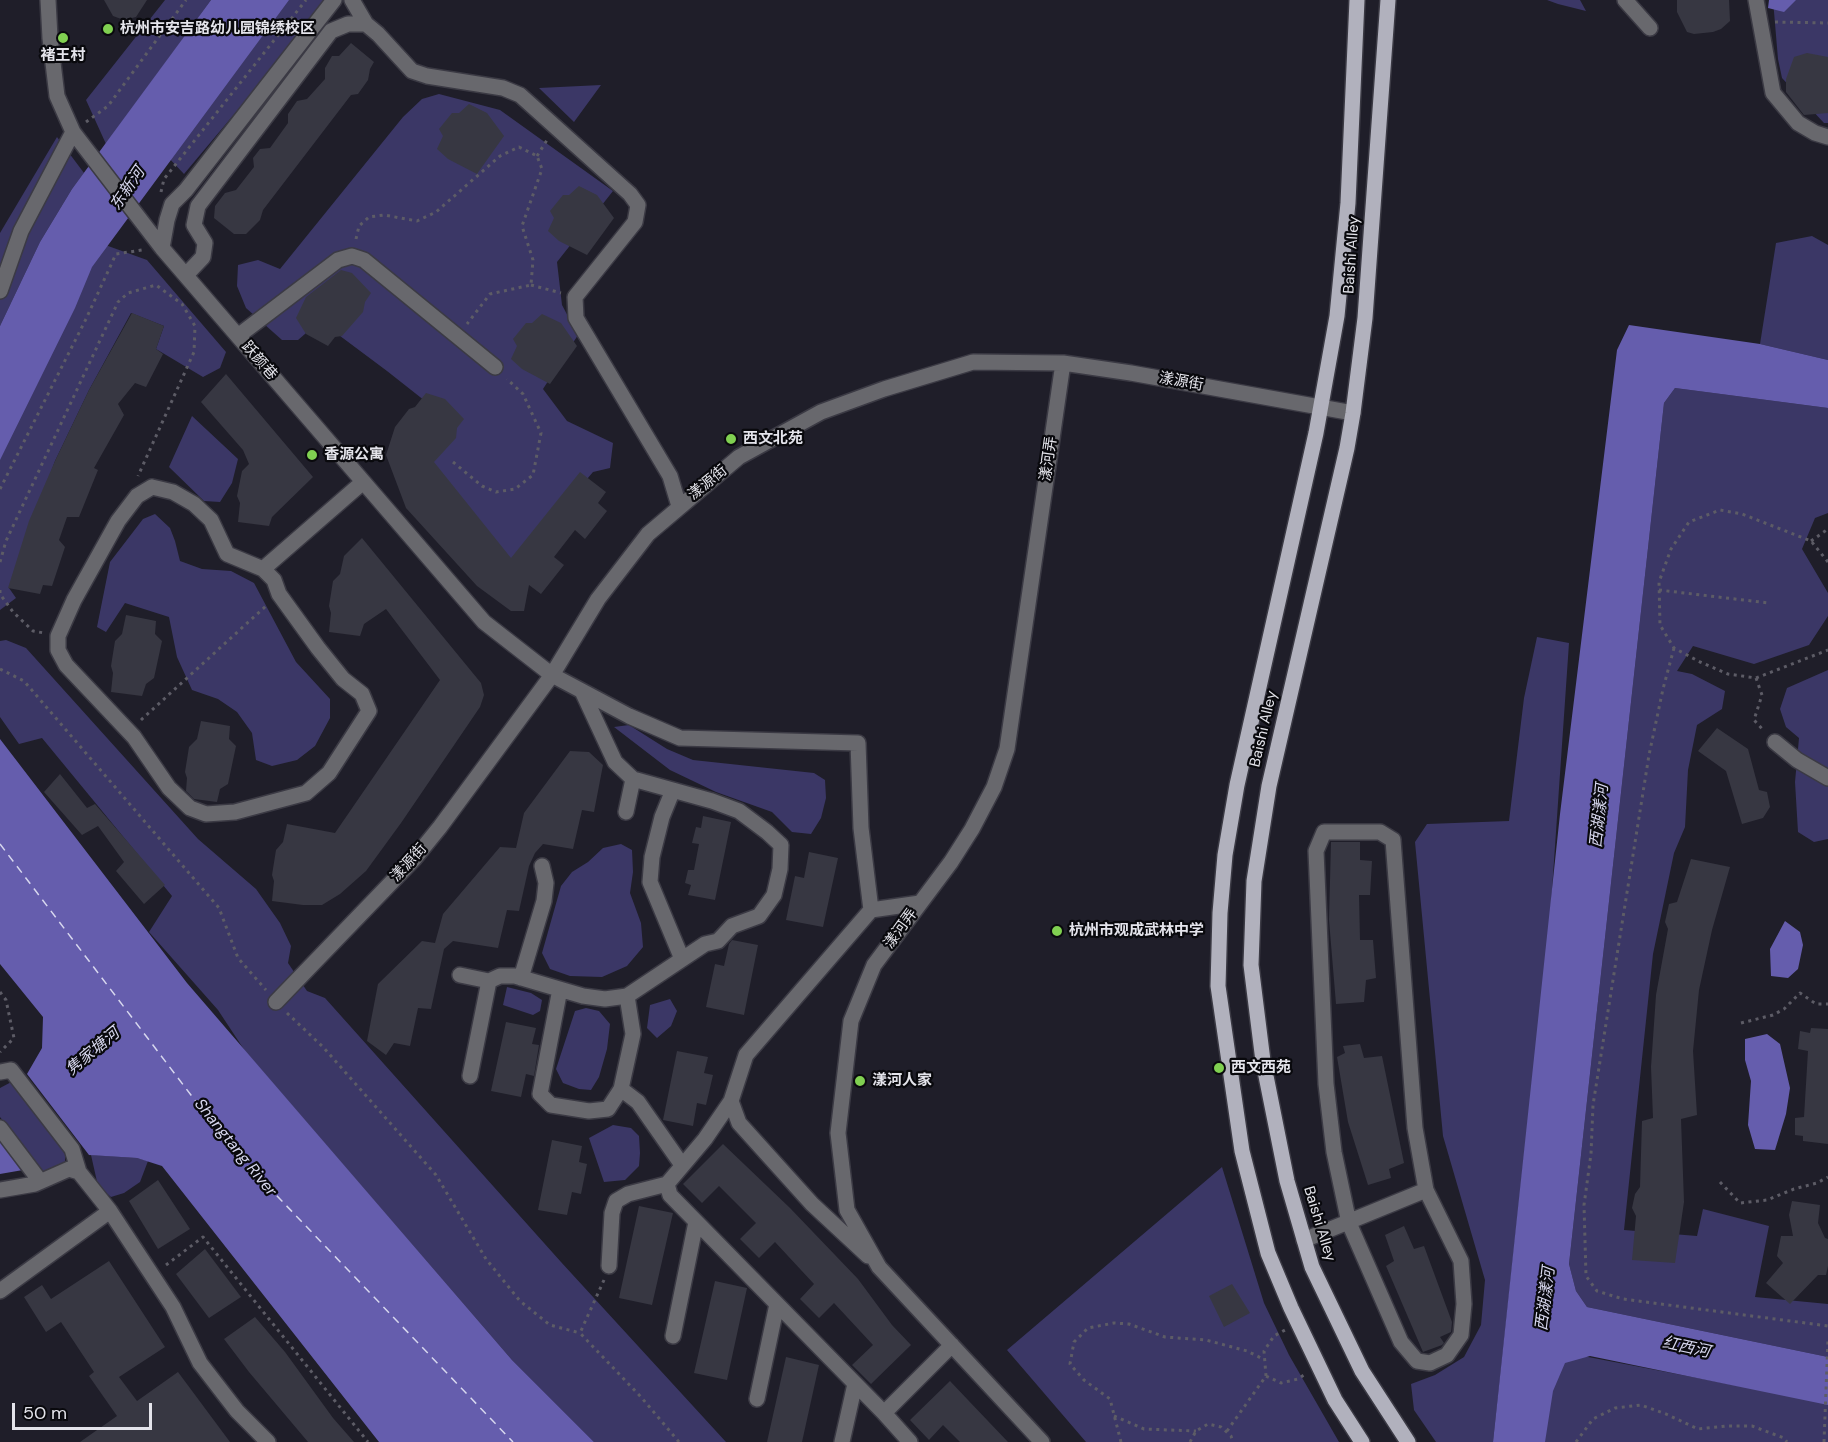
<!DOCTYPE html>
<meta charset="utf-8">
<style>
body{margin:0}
#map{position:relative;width:1828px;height:1442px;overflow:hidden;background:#1f1e29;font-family:"DM Sans",sans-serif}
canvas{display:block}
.scale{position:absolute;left:12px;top:1403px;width:140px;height:27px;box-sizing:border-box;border:3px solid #e4e4eb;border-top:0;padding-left:8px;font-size:18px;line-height:21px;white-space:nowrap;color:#e4e4eb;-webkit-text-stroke:4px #09090d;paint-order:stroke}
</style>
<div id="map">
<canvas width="1828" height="1442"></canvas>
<div class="scale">50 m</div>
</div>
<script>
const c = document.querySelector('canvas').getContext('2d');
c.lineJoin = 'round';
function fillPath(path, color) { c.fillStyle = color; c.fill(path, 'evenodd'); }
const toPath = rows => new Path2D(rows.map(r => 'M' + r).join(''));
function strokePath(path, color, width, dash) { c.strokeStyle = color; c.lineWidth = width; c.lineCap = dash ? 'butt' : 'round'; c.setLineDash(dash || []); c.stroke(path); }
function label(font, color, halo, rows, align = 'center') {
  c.font = font + ' "DM Sans","Noto Sans SC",sans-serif'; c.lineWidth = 4.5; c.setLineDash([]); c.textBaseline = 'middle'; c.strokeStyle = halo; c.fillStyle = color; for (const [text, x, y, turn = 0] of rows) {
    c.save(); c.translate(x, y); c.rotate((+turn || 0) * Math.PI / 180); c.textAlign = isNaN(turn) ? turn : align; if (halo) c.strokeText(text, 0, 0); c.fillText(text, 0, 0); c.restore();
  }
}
const green = toPath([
 [165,0,211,0,106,144,86,100],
 [279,0,330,0,184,174,166,155],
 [1547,0,1580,0,1586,11,1558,4],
 [1773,0,1828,0,1828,123,1824,123,1782,78,1778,59],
 [601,85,574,122,539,88],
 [439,94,500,110,613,191,557,262,562,305,578,335,543,389,567,421,613,443,610,468,593,472,509,571,415,453,439,412,387,371,320,321,298,340,282,340,246,308,237,286,238,265,258,260,280,269,403,117,422,99],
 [57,137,84,173,72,189,40,242,0,326,0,233],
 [1812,236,1828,245,1828,360,1760,344,1776,243],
 [97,242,147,260,226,352,220,368,203,377,156,349,164,326,131,313,89,390,55,461,9,588,16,598,0,610,0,441],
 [1675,388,1828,408,1828,513,1815,518,1802,549,1828,593,1828,616,1809,645,1754,664,1693,646,1677,671,1692,674,1725,691,1722,709,1697,725,1688,770,1685,827,1674,853,1653,954,1624,1230,1697,1236,1703,1209,1769,1226,1755,1297,1828,1304,1828,1357,1587,1307,1576,1291,1569,1264,1664,403],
 [192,416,238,459,232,483,220,502,204,501,169,467],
 [155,514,170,528,175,541,180,561,202,569,231,571,254,583,296,662,330,699,330,718,315,746,297,760,272,766,256,760,252,733,237,712,218,699,192,690,177,657,169,617,125,603,106,632,97,627,110,562,143,519],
 [1537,637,1569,643,1550,919,1493,1442,1436,1442,1414,1410,1411,1384,1435,1375,1464,1357,1481,1325,1485,1280,1443,1136,1415,842,1427,824,1509,821,1524,698],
 [6,640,26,648,198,839,256,889,280,923,291,946,288,963,307,991,325,998,561,1262,726,1442,594,1442,512,1360,245,1051,218,1010,149,932,172,896,42,738,19,744,0,717,0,641],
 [1828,670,1828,839,1814,842,1798,832,1795,782,1799,738,1786,727,1780,709,1787,688],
 [629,725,667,749,693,760,814,773,825,780,826,798,821,818,811,834,792,832,772,812,716,792,670,770,614,727],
 [621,844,632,850,633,872,630,893,641,923,643,947,627,966,602,977,570,976,550,969,542,953,561,886,572,872,588,862,603,848],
 [507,987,531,993,542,1000,540,1011,533,1015,503,1005],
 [670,999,677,1011,671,1026,657,1038,647,1028,650,1005],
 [586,1008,599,1011,610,1024,607,1049,599,1077,591,1090,579,1089,563,1083,556,1069,575,1011],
 [17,1079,65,1154,65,1165,49,1174,41,1170,0,1117,0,1088],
 [613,1125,631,1128,639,1136,640,1153,639,1166,625,1180,604,1182,589,1138],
 [91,1155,137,1158,148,1161,140,1182,124,1193,111,1197,98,1186],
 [1222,1167,1264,1303,1289,1355,1339,1442,1086,1442,1007,1350],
 [1583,1356,1828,1403,1828,1442,1543,1442,1549,1366]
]);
const water = toPath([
 [211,0,289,0,92,267,75,308,0,460,0,326,40,242,72,189],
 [1769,0,1796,0,1784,12,1768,8],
 [1629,325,1760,344,1828,360,1828,408,1675,388,1664,403,1569,1264,1576,1291,1587,1307,1828,1357,1828,1405,1590,1356,1565,1363,1553,1391,1545,1442,1493,1442,1560,814,1617,350],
 [0,739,187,983,512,1360,594,1442,379,1442,162,1166,137,1158,89,1155,27,1074,42,1048,43,1017,0,964],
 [1785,921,1800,932,1803,945,1798,969,1788,978,1771,976,1770,949],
 [1767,1034,1780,1044,1790,1088,1786,1114,1775,1150,1755,1149,1748,1125,1751,1081,1745,1060,1745,1039],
 [0,1141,23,1170,0,1174]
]);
const ferry = toPath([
 [0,844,232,1149,513,1442]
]);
const building = toPath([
 [104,0,147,0,136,17,124,20,113,16],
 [1677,0,1729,0,1730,21,1721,29,1713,32,1694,34,1687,32,1677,12],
 [351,43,374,62,370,69,368,80,358,94,351,95,263,210,260,220,246,234,234,234,214,218,215,206,225,193,236,190,254,167,253,158,260,149,270,148,288,123,288,114,297,101,307,99,325,79,325,68,332,56,339,56],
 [1807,53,1828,57,1828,113,1804,115,1786,92,1786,79,1794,57],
 [469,104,487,113,504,136,477,174,448,159,437,149,443,136,439,129,452,113,459,113],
 [579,186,597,195,614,218,587,255,559,241,548,231,554,218,550,211,563,195,569,195],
 [341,270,352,273,371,293,365,302,363,312,342,336,335,337,328,346,306,334,296,318,306,297],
 [132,313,164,326,156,349,163,354,146,387,135,383,118,404,124,415,94,468,98,470,79,517,67,517,59,540,65,547,52,586,43,585,40,594,8,588,29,521,55,461,89,390],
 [542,314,561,323,577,346,550,384,522,369,511,359,517,346,513,339,526,323,532,323],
 [226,374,313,477,272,517,269,526,238,522,240,503,237,496,242,471,249,464,243,450,201,402],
 [426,393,445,399,464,419,457,428,456,438,434,462,511,558,580,472,606,492,598,503,607,511,585,539,575,530,554,557,564,565,541,594,529,585,524,611,511,611,477,586,406,508,386,455,395,427,409,409,415,407],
 [362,538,481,683,484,695,480,707,401,823,366,871,340,894,322,905,303,905,272,901,274,881,272,875,276,850,283,842,287,824,335,833,440,680,386,609,364,624,360,636,329,632,331,613,329,606,333,581,340,574,344,556],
 [126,615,156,621,155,634,162,641,154,678,146,684,142,696,111,692,113,673,111,666,115,641,122,634],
 [201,721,230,726,229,739,236,746,228,784,220,789,217,802,194,799,186,791,187,778,185,772,189,747,197,739],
 [1717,728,1748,749,1759,790,1767,792,1770,807,1763,818,1742,824,1726,771,1698,751],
 [570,751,589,752,603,765,594,812,582,810,573,849,543,844,535,853,529,866,519,911,507,910,498,948,453,941,444,949,431,1009,418,1008,410,1046,394,1043,386,1055,367,1041,378,984,422,941,435,943,443,914,500,847,516,848,524,813],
 [60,774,87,808,95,804,165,885,144,904,116,871,124,862,98,826,82,835,44,792],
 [703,816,731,822,715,900,688,895,691,885,685,883,688,870,694,870,699,844,692,843,696,827,701,828],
 [1331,842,1360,842,1360,860,1372,861,1370,895,1359,895,1360,940,1373,940,1376,978,1366,980,1364,1002,1336,1004,1329,920],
 [809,852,838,858,823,927,786,920,795,876,804,878],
 [1691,859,1730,867,1712,930,1699,990,1693,1051,1697,1115,1681,1119,1684,1202,1675,1263,1632,1260,1636,1216,1632,1208,1635,1194,1640,1187,1642,1121,1653,1118,1651,1067,1656,995,1668,929,1665,922,1669,904,1677,902],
 [732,940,758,945,744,1015,706,1007,715,964,724,966,729,944],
 [506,1022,536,1028,532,1044,539,1045,534,1076,526,1074,521,1097,491,1091],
 [1811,1028,1828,1029,1828,1144,1803,1141,1803,1136,1795,1135,1795,1118,1804,1117,1808,1051,1798,1049,1800,1031,1810,1033],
 [1360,1044,1364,1058,1382,1056,1404,1163,1389,1169,1391,1178,1368,1185,1348,1122,1337,1057,1345,1053,1343,1046],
 [677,1051,708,1057,704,1073,713,1075,706,1105,697,1103,693,1126,663,1120],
 [552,1140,582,1146,579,1162,587,1164,581,1194,572,1192,567,1215,538,1210],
 [723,1144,790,1208,858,1279,892,1325,911,1345,871,1384,852,1365,873,1345,834,1303,819,1318,800,1299,814,1284,775,1242,759,1258,740,1239,756,1223,719,1186,702,1203,683,1184],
 [158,1180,190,1229,158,1249,129,1201],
 [1792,1201,1820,1205,1818,1223,1825,1238,1828,1239,1828,1266,1826,1275,1818,1275,1790,1304,1766,1283,1783,1263,1777,1256,1781,1236,1793,1236,1789,1215],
 [639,1206,673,1213,652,1305,619,1298],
 [1404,1226,1414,1249,1424,1246,1452,1322,1451,1332,1440,1337,1444,1343,1442,1345,1423,1352,1386,1266,1394,1261,1385,1235],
 [205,1249,241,1297,209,1318,176,1274],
 [109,1261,165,1347,119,1377,137,1401,178,1372,230,1442,80,1442,117,1416,89,1376,94,1372,61,1322,46,1332,24,1297,42,1285,51,1299],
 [715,1281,747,1288,727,1380,694,1373],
 [1232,1284,1250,1313,1224,1327,1209,1296],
 [255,1317,285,1352,333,1418,354,1442,308,1442,249,1372,224,1339],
 [786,1357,819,1365,802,1442,767,1442],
 [950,1381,968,1400,1008,1442,960,1442,943,1425,929,1440,910,1420]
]);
const path = toPath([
 [1775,22,1828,23],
 [86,122,108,106,186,0],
 [537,156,547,140],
 [161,192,164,179,306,0],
 [356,239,359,226,369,217,384,215,417,221,436,212,500,156,519,147,537,156,542,169,522,226,533,260,531,285,490,294,467,324],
 [531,285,561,293],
 [453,462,482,486,496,492,515,489,533,475,541,433,523,394,507,379],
 [0,489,86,319,116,254,142,250],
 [1811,541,1828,529],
 [0,562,6,541,118,302,128,293,156,285,182,304,195,326,194,352,138,476],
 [1828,562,1811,541,1742,514,1720,510,1689,522,1671,549,1659,582,1660,625,1674,648,1700,662,1728,674,1756,678,1828,650],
 [0,590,0,594,13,612,33,631,44,633],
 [1659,590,1769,603],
 [1674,648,1663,689,1649,755,1593,1105,1591,1154,1584,1205,1586,1276,1597,1291,1623,1299,1828,1326],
 [0,669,24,681,219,908,238,958,266,990],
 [1756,678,1762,695,1754,720,1764,731],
 [141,720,267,605],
 [0,992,6,1000,14,1038,0,1052],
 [287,1013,323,1047,436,1175,486,1259,520,1301,550,1325,580,1333],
 [1741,1023,1773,1015,1784,1009,1800,993,1816,1004,1828,1004],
 [1720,1182,1740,1203,1767,1200,1794,1189,1817,1183,1828,1177],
 [166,1265,203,1237,368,1442],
 [604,1280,580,1333,641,1397,679,1442],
 [1266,1376,1264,1351,1274,1336,1285,1330],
 [1114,1416,1144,1429,1196,1431],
 [1227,1431,1266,1376,1281,1383,1298,1379,1304,1375],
 [1121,1442,1110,1399,1084,1380,1070,1364,1074,1342,1088,1328,1114,1323,1129,1324,1165,1337,1206,1340,1247,1351,1265,1360],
 [1190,1442,1196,1431,1208,1424,1221,1427,1231,1436,1233,1442],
 [1576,1442,1593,1419,1615,1408,1641,1405,1666,1414,1698,1429,1727,1426,1752,1426,1784,1438,1787,1442],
 [1824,1442,1828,1339]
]);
const minor = toPath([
 [48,0,50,38,57,96,73,132,162,248,484,622,552,675,629,716,680,738,858,743,861,828,871,910],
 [352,0,366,24],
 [1625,0,1650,28],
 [1756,0,1773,93,1798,123,1815,133,1828,137],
 [162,248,167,220,172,204,186,190,334,0],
 [186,275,203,257,205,243,194,225,198,206,331,31,348,24,366,24,378,34,412,71,427,76,503,88,520,95,630,194,638,205,635,222,575,297,576,318,670,476,679,506],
 [0,291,21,231,73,132],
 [238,336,338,260,352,256,364,260,495,367],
 [152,487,173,492,194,504,211,520,227,554,263,569,274,580,279,594,318,648,343,679,362,694,369,711,329,773,306,793,235,812,206,814,190,808,169,788,134,737,66,665,58,650,58,636,74,600,118,521,137,496,152,487],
 [263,569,363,482],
 [1775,742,1797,760,1828,778],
 [673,790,662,817,652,857,650,882,682,959],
 [626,812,633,779],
 [1324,832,1380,832,1393,840,1415,1128,1426,1190,1461,1261,1464,1304,1461,1335,1447,1355,1430,1363,1417,1361,1401,1342,1349,1223,1334,1152,1326,1084,1316,851,1324,832],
 [460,975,489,981,500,976,515,976,583,996,605,999,627,996,705,944,718,941,732,926,759,916,774,895,780,869,781,845,767,832,739,811,712,801,633,779,615,762,582,691],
 [521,978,544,901,546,883,542,866],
 [560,989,540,1094,551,1105,589,1111,608,1109,621,1089,633,1034,627,996],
 [276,1002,414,859,440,827,552,675,598,599,648,534,739,457,821,412,884,389,973,362,1063,363,1131,373,1353,413],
 [0,1072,11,1070,72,1149,79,1172],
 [470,1076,489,981],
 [621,1089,638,1102,682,1165],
 [731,1101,705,1139,667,1184,670,1195,884,1413,910,1442],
 [0,1128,40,1181],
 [0,1190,35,1184,69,1169,79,1172,110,1211,173,1307,200,1363,237,1411,268,1442],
 [1304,1240,1426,1190],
 [868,1256,812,1204,739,1123,731,1101,746,1055,871,910,920,903],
 [609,1266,612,1213,616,1201,628,1194,667,1184],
 [0,1291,110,1211],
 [673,1336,696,1222],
 [757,1399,777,1304],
 [884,1413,952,1345],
 [842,1442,855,1384],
 [1042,1442,879,1267,847,1210,838,1133,851,1021,874,965,951,862,972,829,994,787,1007,749,1063,363]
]);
const major = toPath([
 [1357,0,1348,203,1337,316,1316,433,1237,785,1225,855,1220,913,1218,986,1242,1151,1268,1253,1291,1308,1335,1400,1362,1442],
 [1388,0,1365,318,1353,413,1347,448,1269,786,1254,881,1251,965,1263,1061,1287,1181,1312,1267,1362,1371,1408,1442]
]);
const markers = [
 [108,29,6,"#80d051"],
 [63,38,6,"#80d051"],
 [731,439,6,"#80d051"],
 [312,455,6,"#80d051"],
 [1057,931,6,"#80d051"],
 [1219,1068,6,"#80d051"],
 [860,1081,6,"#80d051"]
];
const poiNames = [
 ["杭州市安吉路幼儿园锦绣校区",120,29],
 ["褚王村",63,56,"center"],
 ["西文北苑",743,439],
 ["香源公寓",324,455],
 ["杭州市观成武林中学",1069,931],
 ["西文西苑",1231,1068],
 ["漾河人家",872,1081]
];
const streetNames = [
 ["Baishi Alley",1352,255,-86],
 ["跃颜巷",259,361,49],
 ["漾源街",1181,382,10],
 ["漾河弄",1049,459,-82],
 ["漾源街",708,483,-39],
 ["Baishi Alley",1264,729,-77],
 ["漾源街",409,863,-48],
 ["漾河弄",901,929,-54],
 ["Baishi Alley",1319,1224,73]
];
const waterNames = [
 ["东新河",128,189,-56],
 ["西湖漾河",1600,816,-84],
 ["隽家塘河",93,1052,-40],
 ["Shangtang River",235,1148,51],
 ["西湖漾河",1546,1299,-83],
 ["红西河",1686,1348,12]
];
fillPath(green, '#3b3766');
fillPath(water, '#655dad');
strokePath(ferry, '#d7d7ee', 1.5, [8, 6]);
fillPath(building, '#373742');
strokePath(minor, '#3b3a44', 18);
strokePath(major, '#3b3a44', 18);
strokePath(path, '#5d5c66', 3, [3, 4.5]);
strokePath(minor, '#68686d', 15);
strokePath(major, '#b1b1bd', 15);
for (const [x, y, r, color] of markers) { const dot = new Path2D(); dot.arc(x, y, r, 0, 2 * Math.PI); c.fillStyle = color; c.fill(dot); strokePath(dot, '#09090d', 2); }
label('bold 15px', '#e4e4eb', '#09090d', poiNames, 'left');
label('15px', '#e4e4eb', '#09090d', streetNames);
label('italic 16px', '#d7d7ee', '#09090d', waterNames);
</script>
